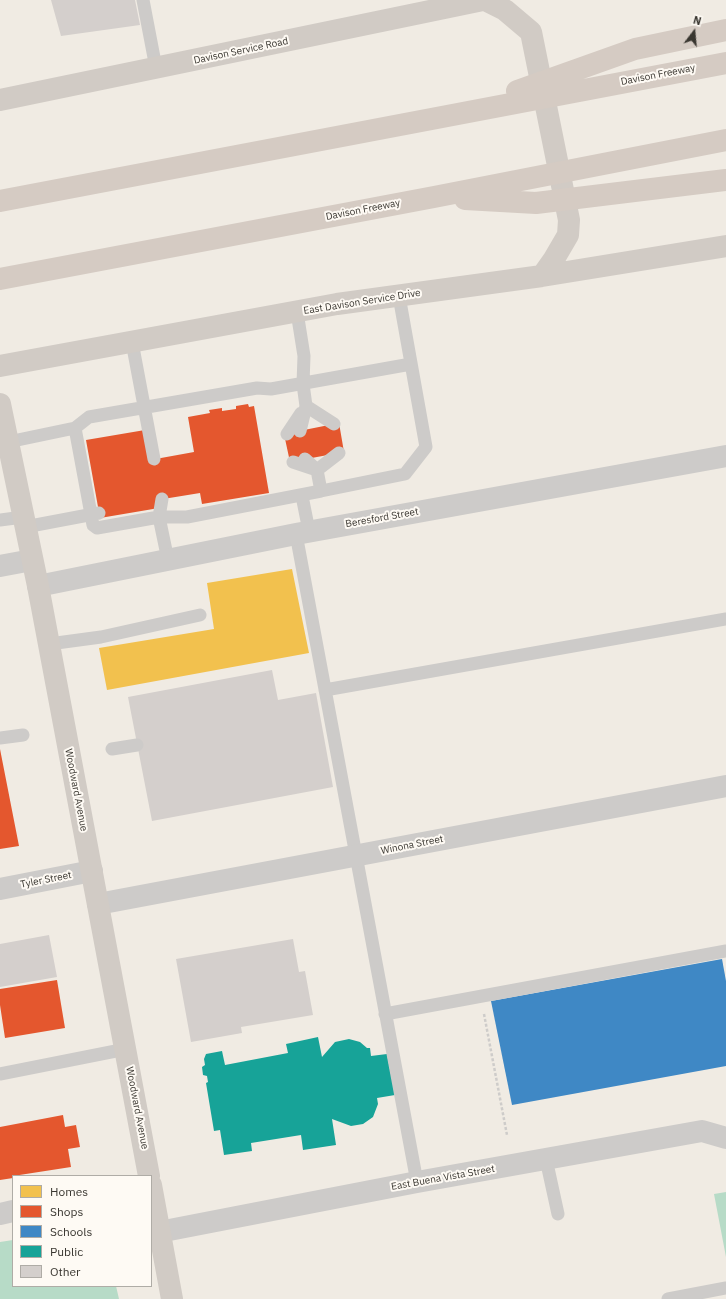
<!DOCTYPE html>
<style>
body{margin:0}
#map{position:relative;width:726px;height:1299px;overflow:hidden;background:#f0ebe3;font-family:"IBM Plex Sans",sans-serif}
canvas{display:block}
.legend{position:absolute;left:12px;top:1175px;width:140px;height:112px;box-sizing:border-box;background:#fefaf4;border:1px solid #afaca6;margin:0;padding:5px 7px;list-style:none;font-size:12px;color:#393630}
.legend li{display:flex;align-items:center;gap:8px;height:20px}
.legend b{width:20px;border:1px solid #afaca6}
.north{position:absolute;left:674px;top:12px;width:40px;height:40px;-webkit-text-stroke:3px #fefaf4;paint-order:stroke;rotate:16deg;font-size:11px;font-weight:700;line-height:16px;text-align:center;color:#393630}
.north::after{content:'';display:block;margin:auto;width:14px;height:18px;background:#393630;clip-path:polygon(50% 0,100% 100%,50% 72%,0 100%)}
</style>
<div id="map">
<canvas width="726" height="1299"></canvas>
<ul class="legend">
<li><b style="height:11px;background:#f2c14e"></b>Homes</li>
<li><b style="height:11px;background:#e4572e"></b>Shops</li>
<li><b style="height:11px;background:#3f88c5"></b>Schools</li>
<li><b style="height:11px;background:#17a398"></b>Public</li>
<li><b style="height:11px;background:#d4cfcc"></b>Other</li>
</ul>
<div class="north">N</div>
</div>
<script>
const c = document.querySelector('canvas').getContext('2d');
c.lineJoin = 'round';
function fillPath(path, color) { c.fillStyle = color; c.fill(path, 'evenodd'); }
const toPath = rows => new Path2D(rows.map(r => 'M' + r).join(''));
function strokePath(path, color, width, dash) { c.strokeStyle = color; c.lineWidth = width; c.lineCap = dash ? 'butt' : 'round'; c.setLineDash(dash || []); c.stroke(path); }
function label(font, color, halo, rows, align = 'center') {
  c.font = font + ' "IBM Plex Sans",sans-serif'; c.lineWidth = 4; c.setLineDash([]); c.textBaseline = 'middle'; c.strokeStyle = halo; c.fillStyle = color; for (const [text, x, y, turn = 0] of rows) {
    c.save(); c.translate(x, y); c.rotate((+turn || 0) * Math.PI / 180); c.textAlign = isNaN(turn) ? turn : align; if (halo) c.strokeText(text, 0, 0); c.fillText(text, 0, 0); c.restore();
  }
}
const green = toPath([
 [726,1192,726,1257,714,1194],
 [13,1240,13,1286,116,1286,119,1299,0,1299,0,1242]
]);
const homes = toPath([
 [292,569,309,653,107,690,99,648,214,629,207,583]
]);
const shops = toPath([
 [248,404,249,407,254,406,269,493,202,504,200,493,157,500,159,508,100,518,86,440,145,430,150,460,194,452,188,417,210,413,209,410,222,408,222,411,236,409,236,406],
 [339,423,344,452,290,462,284,434],
 [0,749,19,846,0,849],
 [57,980,65,1028,5,1038,0,1005,0,989],
 [63,1115,65,1127,76,1125,80,1147,68,1149,71,1167,13,1176,13,1178,0,1180,0,1127]
]);
const schools = toPath([
 [722,959,726,981,726,1066,512,1105,491,1001]
]);
const public = toPath([
 [318,1037,322,1057,335,1042,349,1039,360,1042,367,1048,370,1048,371,1056,387,1054,395,1095,377,1098,378,1104,373,1117,363,1124,351,1126,332,1119,336,1145,303,1150,301,1135,251,1143,252,1151,224,1155,220,1130,214,1131,206,1083,208,1082,207,1076,203,1075,202,1067,205,1065,204,1059,206,1054,222,1051,225,1065,288,1053,286,1044]
]);
const building = toPath([
 [51,0,135,0,140,25,61,36],
 [272,670,278,700,316,693,333,787,152,821,128,697],
 [49,935,57,977,0,987,0,944],
 [293,939,299,972,305,971,313,1015,241,1027,242,1033,191,1042,176,959]
]);
const path = toPath([
 [484,1014,507,1135]
]);
const service = toPath([
 [143,0,156,68],
 [297,312,304,356,303,384,306,406,300,431],
 [132,342,154,459],
 [306,406,334,424],
 [75,428,93,525,97,528,159,517,187,517,321,491,317,470,305,459],
 [287,434,301,413],
 [8,442,75,428,89,417,257,388,271,389,411,364],
 [293,462,317,470,339,453],
 [321,491,405,474,426,447,399,296],
 [302,496,309,531],
 [162,499,159,517,168,560],
 [0,520,23,517],
 [25,527,99,513],
 [296,534,417,1182],
 [49,644,101,637,200,615],
 [325,690,726,619],
 [0,738,23,735],
 [112,749,137,745],
 [385,1014,726,951],
 [0,1074,126,1049],
 [546,1159,558,1214],
 [668,1299,726,1288]
]);
const minor = toPath([
 [0,566,32,560],
 [38,586,296,534,726,456],
 [0,889,92,871],
 [98,904,726,786],
 [0,1214,13,1211],
 [159,1232,417,1182,702,1131,726,1138]
]);
const primary = toPath([
 [485,0,505,10,531,32,569,220,568,235,554,259,542,276],
 [0,100,483,0],
 [0,366,337,304,542,276,726,246],
 [0,404,38,586,149,1176],
 [151,1185,172,1299]
]);
const motorway = toPath([
 [517,91,635,49,726,30],
 [465,199,536,203,726,180],
 [0,201,726,63],
 [0,279,434,197,726,140]
]);
const streetNames = [
 ["Davison Service Road",241,51,-12],
 ["Davison Freeway",658,75,-11],
 ["Davison Freeway",363,210,-11],
 ["East Davison Service Drive",362,302,-9],
 ["Beresford Street",382,518,-10],
 ["Woodward Avenue",76,790,79],
 ["Winona Street",412,845,-11],
 ["Tyler Street",46,880,-11],
 ["Woodward Avenue",137,1108,79],
 ["East Buena Vista Street",443,1178,-10]
];
fillPath(green, '#b7dbc7');
fillPath(homes, '#f2c14e');
fillPath(shops, '#e4572e');
fillPath(schools, '#3f88c5');
fillPath(public, '#17a398');
fillPath(building, '#d4cfcc');
strokePath(path, '#ceccca', 2.5, [3, 2]);
strokePath(service, '#cdcbc9', 13);
strokePath(minor, '#cdcbc9', 22);
strokePath(primary, '#d1cbc5', 22);
strokePath(motorway, '#d5cbc3', 22);
label('10px', '#393630', '#fefaf4', streetNames);
</script>
